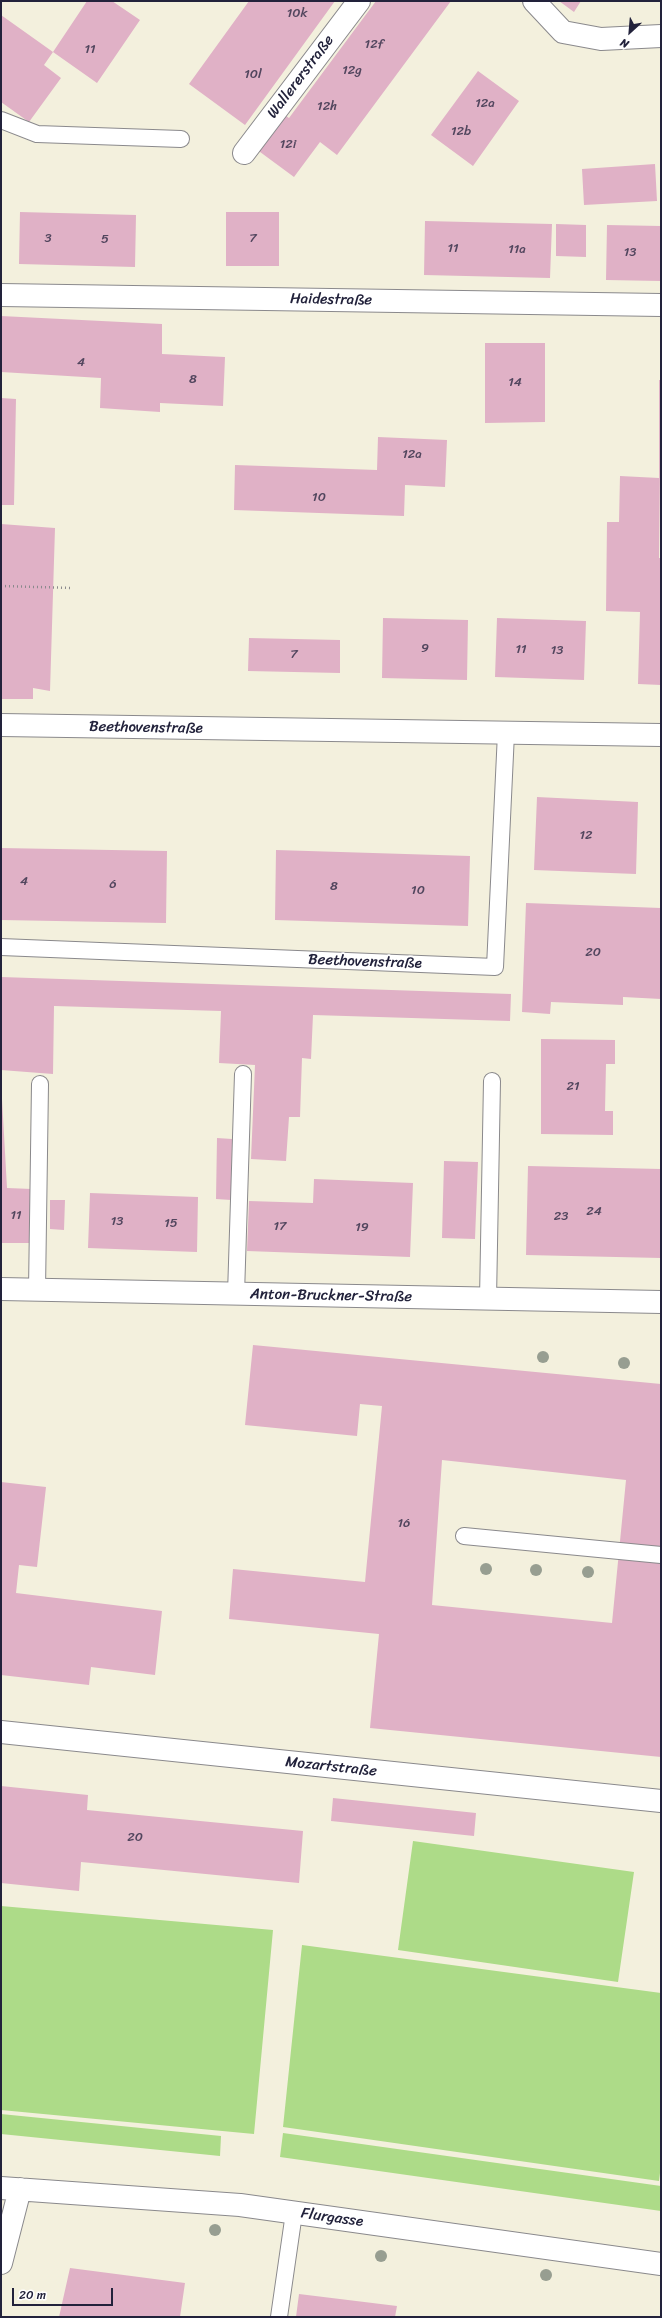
<!DOCTYPE html>
<meta charset="utf-8">
<style>
body{margin:0}
#map{position:relative;width:662px;height:2318px;overflow:hidden;background:#f3f0dd;font-family:Sriracha,sans-serif}
canvas{display:block}
.frame{position:absolute;inset:0;border:2px solid #22223b;pointer-events:none}
.north{position:absolute;left:610px;top:12px;width:40px;height:40px;-webkit-text-stroke:3px #fff;paint-order:stroke;rotate:206deg;font-size:11px;font-weight:700;line-height:16px;text-align:center;color:#22223b}
.north::after{content:'';display:block;margin:auto;width:14px;height:18px;background:#22223b;clip-path:polygon(50% 0,100% 100%,50% 72%,0 100%)}
.scale{position:absolute;left:12px;top:2288px;width:101px;height:18px;box-sizing:border-box;border:2px solid #22223b;border-top:0;padding-left:5px;font-size:12px;line-height:14px;white-space:nowrap;color:#22223b;-webkit-text-stroke:3px #fff;paint-order:stroke}
</style>
<div id="map">
<canvas width="662" height="2318"></canvas>
<div class="frame"></div>
<div class="north">N</div>
<div class="scale">20 m</div>
</div>
<script>
const c = document.querySelector('canvas').getContext('2d');
c.lineJoin = 'round';
function fillPath(path, color) { c.fillStyle = color; c.fill(path, 'evenodd'); }
const toPath = rows => new Path2D(rows.map(r => 'M' + r).join(''));
function strokePath(path, color, width, dash) { c.strokeStyle = color; c.lineWidth = width; c.lineCap = dash ? 'butt' : 'round'; c.setLineDash(dash || []); c.stroke(path); }
function label(font, color, halo, rows, align = 'center') {
  c.font = font + ' Sriracha,sans-serif'; c.lineWidth = 3.5; c.setLineDash([]); c.textBaseline = 'middle'; c.strokeStyle = halo; c.fillStyle = color; for (const [text, x, y, turn = 0] of rows) {
    c.save(); c.translate(x, y); c.rotate((+turn || 0) * Math.PI / 180); c.textAlign = isNaN(turn) ? turn : align; if (halo) c.strokeText(text, 0, 0); c.fillText(text, 0, 0); c.restore();
  }
}
const green = toPath([
 [413,1841,634,1872,618,1982,398,1950],
 [1,1906,273,1930,254,2134,1,2110],
 [302,1945,661,1993,661,2165,659,2181,283,2127],
 [1,2114,221,2136,220,2156,1,2134],
 [283,2133,661,2186,661,2211,280,2157]
]);
const building = toPath([
 [87,1,112,1,140,20,97,83,53,52],
 [249,1,335,1,245,125,189,84],
 [376,1,451,1,337,155,320,142,294,177,256,149,282,113,289,118],
 [559,1,581,1,574,12],
 [1,15,53,52,44,65,61,78,29,122,1,102],
 [478,71,519,101,473,166,431,135],
 [655,164,657,201,584,205,582,169],
 [20,212,136,215,135,267,19,264],
 [226,212,279,212,279,266,226,266],
 [425,221,552,224,550,278,424,275],
 [556,224,586,225,586,257,556,256],
 [607,225,661,226,661,281,606,280],
 [1,316,162,324,162,354,225,357,223,406,160,403,160,412,100,408,101,378,1,372],
 [485,343,545,343,545,422,485,423],
 [659,380,661,380,659,558,661,558,661,685,638,684,640,612,606,611,607,522,619,522,620,476,659,478],
 [1,398,16,399,14,505,1,505],
 [378,437,447,440,445,487,405,485,404,516,234,510,235,465,377,470],
 [1,524,55,528,50,691,33,688,33,699,1,699],
 [383,618,468,620,467,680,382,678],
 [497,618,586,621,584,680,495,677],
 [249,638,340,640,340,673,248,671],
 [537,797,638,802,636,874,534,870],
 [1,848,167,851,166,923,1,920],
 [276,850,470,856,468,926,275,920],
 [526,903,661,908,661,999,623,997,623,1005,551,1002,550,1014,522,1012],
 [1,977,511,994,510,1021,313,1015,311,1059,302,1058,300,1117,289,1117,286,1161,251,1159,255,1065,219,1063,221,1011,54,1006,53,1074,1,1070],
 [541,1039,615,1040,615,1064,606,1064,605,1111,613,1111,613,1135,541,1134],
 [1,1081,7,1188,32,1189,30,1243,1,1243],
 [217,1138,232,1139,231,1200,216,1199],
 [444,1161,478,1162,475,1239,442,1238],
 [528,1166,661,1169,661,1258,526,1255],
 [314,1179,413,1183,410,1257,247,1251,249,1201,313,1203],
 [90,1193,198,1197,197,1252,88,1248],
 [50,1200,65,1200,64,1230,50,1229],
 [253,1345,661,1384,661,1757,370,1728,379,1634,229,1619,233,1569,365,1582,382,1406,360,1404,357,1436,245,1425],
 [442,1460,626,1480,612,1623,432,1605],
 [1,1482,46,1487,37,1567,19,1565,16,1593,162,1611,155,1675,91,1667,89,1685,1,1675],
 [1,1786,88,1795,87,1810,303,1831,299,1883,81,1862,79,1891,1,1883],
 [333,1798,476,1813,474,1836,331,1821],
 [70,2268,185,2283,180,2317,59,2317],
 [299,2294,397,2306,395,2317,296,2317]
]);
const path = toPath([
 [1,586,73,588]
]);
const service = toPath([
 [1,120,37,134,181,139],
 [1,947,495,967,506,733],
 [37,1290,40,1084],
 [236,1294,243,1074],
 [488,1299,492,1081],
 [464,1536,661,1555],
 [279,2317,294,2213]
]);
const minor = toPath([
 [534,1,563,32,601,39,661,36],
 [244,153,359,1],
 [1,295,661,305],
 [1,725,661,735],
 [1,1289,661,1302],
 [1,1732,661,1801],
 [1,2188,240,2205,661,2264],
 [1,2263,20,2189]
]);
const trees = [
 [543,1357],
 [624,1363],
 [486,1569],
 [536,1570],
 [588,1572],
 [215,2230],
 [381,2256],
 [546,2275]
];
const numberNames = [
 ["10k",297,14],
 ["12f",374,45],
 ["11",90,50],
 ["12g",352,71],
 ["10l",253,75],
 ["12a",485,104],
 ["12h",327,107],
 ["12b",461,132],
 ["12i",288,145],
 ["3",48,239],
 ["7",253,239],
 ["5",105,240],
 ["11",453,249],
 ["11a",517,250],
 ["13",630,253],
 ["4",81,363],
 ["8",193,380],
 ["14",515,383],
 ["12a",412,455],
 ["10",319,498],
 ["9",425,649],
 ["11",521,650],
 ["13",557,651],
 ["7",294,655],
 ["12",586,836],
 ["4",24,882],
 ["6",113,885],
 ["8",334,887],
 ["10",418,891],
 ["20",593,953],
 ["21",573,1087],
 ["24",594,1212],
 ["11",16,1216],
 ["23",561,1217],
 ["13",117,1222],
 ["15",171,1224],
 ["17",280,1227],
 ["19",362,1228],
 ["16",404,1524],
 ["20",135,1838]
];
const streetNames = [
 ["Wallererstraße",301,77,-53],
 ["Haidestraße",331,300,1],
 ["Beethovenstraße",146,728,1],
 ["Beethovenstraße",365,962,2],
 ["Anton-Bruckner-Straße",331,1296,1],
 ["Mozartstraße",331,1767,6],
 ["Flurgasse",332,2218,8]
];
fillPath(green, '#addb88');
fillPath(building, '#e0b1c6');
strokePath(service, '#8a898c', 18);
strokePath(minor, '#8a898c', 24);
strokePath(path, '#8a898c', 2.5, [1, 3]);
strokePath(service, '#fff', 16);
strokePath(minor, '#fff', 22);
c.fillStyle = '#979e91';
for (const [x, y] of trees) { c.beginPath(); c.arc(x, y, 6, 0, 2 * Math.PI); c.fill(); }
label('13px', '#52465e', null, numberNames);
label('15px', '#22223b', '#fff', streetNames);
</script>
